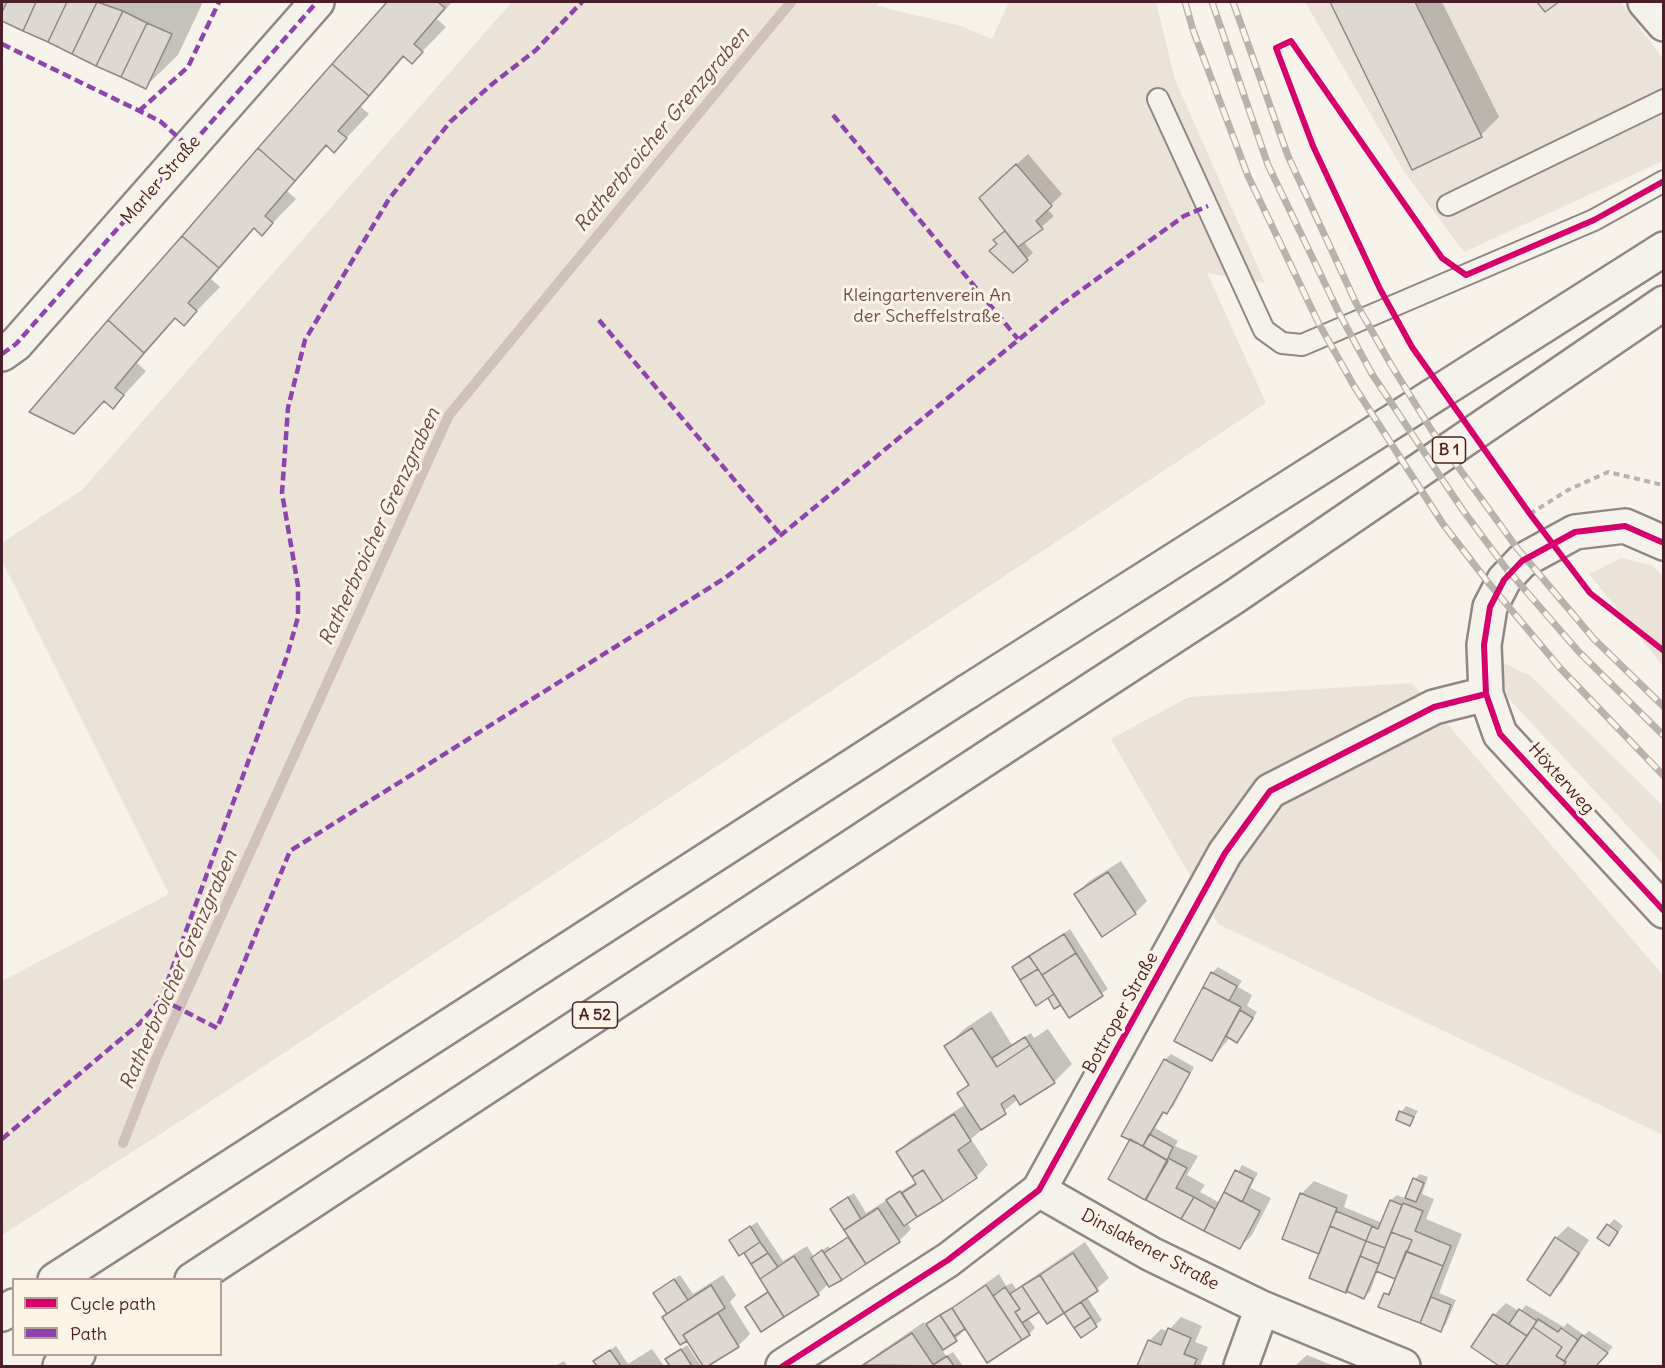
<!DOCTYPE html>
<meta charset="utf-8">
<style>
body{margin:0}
#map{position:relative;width:1665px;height:1368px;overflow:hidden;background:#f7f3ea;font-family:Delius,sans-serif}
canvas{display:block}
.frame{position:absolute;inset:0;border:3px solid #4a1f2b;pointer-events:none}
.legend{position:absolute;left:12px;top:1278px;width:210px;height:78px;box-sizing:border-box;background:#fcf5e5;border:2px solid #b59f9b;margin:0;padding:8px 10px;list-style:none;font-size:18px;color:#4a1f2b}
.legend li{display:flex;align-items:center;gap:12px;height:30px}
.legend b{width:30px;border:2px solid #b59f9b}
</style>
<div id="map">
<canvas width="1665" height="1368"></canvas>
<div class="frame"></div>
<ul class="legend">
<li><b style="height:8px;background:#d6006c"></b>Cycle path</li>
<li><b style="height:8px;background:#8e44ad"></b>Path</li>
</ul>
</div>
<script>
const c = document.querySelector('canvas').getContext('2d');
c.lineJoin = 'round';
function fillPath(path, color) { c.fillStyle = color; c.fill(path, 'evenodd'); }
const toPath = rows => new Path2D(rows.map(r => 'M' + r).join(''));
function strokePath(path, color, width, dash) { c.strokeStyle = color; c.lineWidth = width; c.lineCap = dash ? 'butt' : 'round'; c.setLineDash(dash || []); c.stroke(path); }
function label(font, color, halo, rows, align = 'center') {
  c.font = font + ' Delius,sans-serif'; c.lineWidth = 6; c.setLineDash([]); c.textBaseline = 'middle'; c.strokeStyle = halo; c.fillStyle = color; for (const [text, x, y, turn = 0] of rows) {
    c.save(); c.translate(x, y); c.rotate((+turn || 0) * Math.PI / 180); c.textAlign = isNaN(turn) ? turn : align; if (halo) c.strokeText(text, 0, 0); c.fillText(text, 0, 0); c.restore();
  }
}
const built = toPath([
 [1305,2,1621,2,1663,59,1663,161,1464,252,1405,173]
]);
const green = toPath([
 [512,2,878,2,877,6,961,26,992,39,1009,2,1156,2,1175,80,1265,283,1207,273,1266,403,193,1113,2,1235,2,981,169,894,2,561,2,543,82,490],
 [1621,558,1651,565,1663,576,1663,666,1589,574],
 [1499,661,1531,676,1663,806,1663,864,1508,698],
 [1412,683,1663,975,1663,1135,1218,924,1111,739,1189,697]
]);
const shadow = toPath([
 [2,2,203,2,178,55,145,87,2,18],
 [389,2,452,2,437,19,446,27,412,62,405,56,361,107,369,114,334,151,328,145,287,191,296,199,262,234,255,228,211,279,220,287,184,324,177,317,137,363,146,371,113,407,109,321],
 [1331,2,1442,2,1499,117,1481,135,1413,168],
 [1028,154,1062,194,1047,209,1054,216,1024,242,1033,253,1013,271,995,240,1006,230,993,186],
 [1121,861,1147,901,1135,913,1102,935,1076,894,1088,882],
 [1070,929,1108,989,1070,1016,1061,1003,1055,1007,1048,996,1014,968],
 [1218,967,1242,981,1238,987,1252,995,1247,1006,1257,1012,1243,1035,1237,1041,1230,1037,1212,1060,1212,973],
 [991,1011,1012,1045,1031,1033,1034,1038,1048,1029,1072,1064,1054,1082,1018,1099,971,1139,988,1165,976,1177,907,1222,911,1229,899,1241,830,1285,829,1283,818,1294,762,1330,747,1307,769,1291,744,1251,731,1240,757,1222,783,1261,807,1246,814,1257,828,1246,830,1248,849,1236,832,1209,837,1203,854,1193,866,1213,916,1182,897,1153,909,1141,966,1104,959,1093,969,1083,946,1047,964,1029],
 [1171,1054,1194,1067,1173,1107,1167,1112,1165,1111,1155,1128,1178,1141,1175,1146,1198,1156,1187,1175,1205,1185,1200,1192,1220,1203,1242,1165,1258,1173,1250,1188,1271,1198,1252,1235,1240,1247,1208,1224,1203,1229,1110,1178,1132,1140,1165,1060],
 [1406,1106,1418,1111,1410,1125,1401,1112],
 [1420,1174,1428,1177,1422,1194,1434,1199,1426,1219,1462,1234,1439,1293,1456,1300,1446,1324,1441,1330,1380,1306,1400,1272,1378,1270,1370,1292,1364,1297,1321,1253,1284,1238,1302,1193,1314,1181,1348,1195,1344,1207,1382,1223,1391,1200,1397,1195,1407,1199,1415,1179],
 [1614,1219,1623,1226,1609,1244,1599,1237],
 [1568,1226,1589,1240,1562,1282,1550,1294,1556,1238],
 [1085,1242,1109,1278,1087,1297,1102,1320,1081,1336,1065,1311,1040,1310,1027,1317,1035,1328,1029,1334,966,1327,959,1331,961,1334,942,1349,946,1356,953,1352,963,1366,865,1366,877,1354,924,1322,926,1326,999,1274,1006,1286,1012,1283,1016,1289],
 [680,1275,693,1294,723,1275,736,1295,730,1302,750,1334,738,1346,705,1366,687,1339,680,1343,668,1313,654,1293],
 [1506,1303,1520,1312,1526,1305,1564,1327,1567,1323,1584,1335,1589,1331,1613,1347,1594,1366,1502,1366,1473,1347,1494,1315],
 [1181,1317,1202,1326,1195,1342,1208,1347,1200,1366,1139,1366,1149,1341,1161,1329,1168,1331],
 [687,1345,701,1366,672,1366,667,1359],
 [616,1346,628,1364,652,1349,664,1366,599,1366,595,1361],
 [1307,1355,1334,1366,1295,1366],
 [564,1361,567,1366,555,1366]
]);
const stream = toPath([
 [123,1143,156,1059,449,415,791,2]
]);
const building = toPath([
 [7,2,36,2,23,31,2,21,2,12,7,2],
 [36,2,67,2,48,42,23,31,36,2],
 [67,2,97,2,72,54,48,42,67,2],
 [97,2,123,11,96,66,72,54,97,2],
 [387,2,438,2,445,8,414,44,423,52,412,64,403,56,369,96,332,64,387,2],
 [1330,2,1415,2,1482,137,1412,170,1330,2],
 [1537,2,1559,2,1545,12,1537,2],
 [123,11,147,23,121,77,96,66,123,11],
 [147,23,172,34,146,89,121,77,147,23],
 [332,64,369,96,338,131,347,138,334,153,326,145,295,181,258,148,332,64],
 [258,148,295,181,265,216,273,223,262,236,254,228,219,268,182,236,258,148],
 [1016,164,1052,206,1036,221,1043,229,1018,247,979,198,1016,164],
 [1005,231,1028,260,1013,273,989,251,997,244,993,240,1005,231],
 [182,236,219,268,188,303,197,311,184,326,175,318,144,353,108,320,182,236],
 [108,320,144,353,115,388,124,395,113,409,104,401,74,434,29,412,108,320],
 [1108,872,1136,914,1102,937,1074,894,1108,872],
 [1064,934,1076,953,1042,975,1029,956,1064,934],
 [1076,953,1103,996,1069,1018,1042,975,1076,953],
 [1029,956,1038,969,1020,980,1012,967,1029,956],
 [1038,969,1054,994,1036,1006,1020,980,1038,969],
 [1211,972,1237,986,1229,1001,1203,987,1211,972],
 [1203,987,1241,1007,1212,1061,1174,1041,1203,987],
 [1054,994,1061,1005,1054,1009,1048,998,1054,994],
 [1240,1010,1253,1018,1237,1043,1226,1036,1240,1010],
 [972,1028,997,1067,1030,1045,1055,1083,1020,1105,1014,1095,1001,1104,1006,1114,981,1130,957,1093,969,1085,944,1046,972,1028],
 [1025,1037,1030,1045,997,1067,992,1058,1025,1037],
 [1164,1059,1190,1073,1167,1114,1163,1112,1143,1146,1121,1136,1164,1059],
 [1399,1111,1414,1117,1410,1126,1396,1120,1399,1111],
 [954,1114,971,1141,958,1150,977,1178,943,1201,923,1170,912,1177,896,1152,954,1114],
 [1149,1134,1173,1147,1167,1160,1143,1146,1149,1134],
 [1130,1139,1168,1161,1145,1200,1108,1179,1130,1139],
 [1168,1158,1187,1168,1176,1188,1194,1197,1181,1219,1146,1200,1168,1158],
 [923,1170,943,1201,917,1217,902,1193,916,1184,912,1177,923,1170],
 [1235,1170,1253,1179,1242,1202,1224,1192,1235,1170],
 [1413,1178,1424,1183,1416,1202,1405,1198,1413,1178],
 [900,1191,917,1217,904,1226,886,1200,900,1191],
 [1224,1192,1260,1211,1240,1249,1204,1231,1224,1192],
 [1300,1193,1337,1208,1319,1254,1282,1239,1300,1193],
 [848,1197,861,1219,844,1230,830,1209,848,1197],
 [1194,1197,1215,1209,1204,1231,1181,1219,1194,1197],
 [1390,1200,1402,1205,1385,1248,1366,1241,1372,1226,1378,1229,1390,1200],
 [1403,1203,1423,1211,1415,1231,1451,1246,1443,1266,1407,1252,1412,1240,1391,1232,1403,1203],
 [878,1208,900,1242,866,1264,844,1230,878,1208],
 [1336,1211,1372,1226,1366,1241,1330,1226,1336,1211],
 [1607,1224,1618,1232,1609,1246,1597,1238,1607,1224],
 [750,1226,760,1242,739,1256,729,1240,750,1226],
 [1330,1226,1366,1241,1346,1293,1309,1278,1330,1226],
 [1391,1232,1412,1240,1395,1279,1376,1271,1391,1232],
 [848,1237,866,1264,842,1280,824,1253,848,1237],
 [1555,1237,1579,1253,1550,1296,1527,1280,1555,1237],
 [1366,1241,1385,1248,1379,1264,1360,1256,1366,1241],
 [760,1242,768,1253,751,1264,744,1253,760,1242],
 [822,1250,842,1280,829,1287,811,1258,822,1250],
 [1406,1251,1443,1266,1420,1323,1378,1307,1384,1293,1389,1295,1406,1251],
 [768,1253,778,1267,760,1279,751,1264,768,1253],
 [1073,1253,1098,1291,1064,1313,1040,1275,1073,1253],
 [794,1256,819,1295,784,1317,760,1279,794,1256],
 [1360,1256,1379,1264,1364,1299,1346,1291,1360,1256],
 [1040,1275,1064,1313,1047,1324,1022,1286,1040,1275],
 [674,1279,688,1300,667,1314,653,1293,674,1279],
 [711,1285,725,1308,683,1335,687,1341,680,1345,662,1317,711,1285],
 [986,1285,1022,1340,987,1363,952,1308,986,1285],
 [1022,1286,1039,1312,1022,1323,1015,1312,1020,1309,1010,1294,1022,1286],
 [1005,1287,1020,1309,1015,1312,1030,1335,1022,1340,993,1296,1005,1287],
 [768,1292,784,1317,761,1332,745,1307,768,1292],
 [1431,1297,1451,1305,1441,1332,1420,1323,1431,1297],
 [1081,1302,1091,1317,1074,1328,1064,1313,1081,1302],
 [952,1308,965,1329,954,1336,940,1315,952,1308],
 [1519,1309,1537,1321,1527,1336,1509,1324,1519,1309],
 [718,1313,739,1347,708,1366,703,1366,683,1335,718,1313],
 [1493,1314,1527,1336,1506,1366,1499,1366,1471,1347,1493,1314],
 [940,1315,957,1341,943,1350,926,1324,940,1315],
 [1091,1317,1097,1327,1081,1338,1074,1328,1091,1317],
 [1538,1319,1558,1332,1561,1328,1578,1340,1564,1361,1556,1356,1562,1347,1533,1327,1538,1319],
 [1533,1327,1562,1347,1556,1356,1566,1362,1563,1366,1506,1366,1533,1327],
 [1168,1328,1191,1338,1184,1354,1197,1359,1194,1366,1137,1366,1148,1340,1161,1345,1168,1328],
 [912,1333,934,1366,863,1365,912,1333],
 [1582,1335,1608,1353,1596,1366,1563,1366,1566,1362,1564,1361,1582,1335],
 [681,1349,692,1366,670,1366,665,1359,681,1349],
 [610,1350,621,1366,597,1366,593,1361,610,1350],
 [947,1356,954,1366,934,1366,933,1365,947,1356]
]);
const path = toPath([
 [1530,514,1568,490,1608,472,1663,485]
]);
const lane = toPath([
 [1158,99,1264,330,1282,343,1302,345,1594,220,1664,181],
 [1448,205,1664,100]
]);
const street = toPath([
 [1645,2,1664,24],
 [2,354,16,344,317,2],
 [1664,543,1625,526,1575,532,1522,561,1504,580,1490,607,1484,645,1486,694,1500,734,1664,911],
 [1039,1190,1151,1254,1262,1308,1403,1366],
 [783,1366,948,1260,1039,1190,1225,853,1270,791,1434,707,1486,694],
 [1241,1366,1262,1308]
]);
const primary = toPath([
 [967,692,1664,249],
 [999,750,1234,597,1664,303]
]);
const highway = toPath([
 [55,1280,967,692],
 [192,1280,999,750],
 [2,1314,14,1306],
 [60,1366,78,1354]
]);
const rail = toPath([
 [1185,2,1193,30,1248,176,1319,324,1354,386,1443,524,1487,581,1560,668,1664,776],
 [1212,2,1268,165,1339,313,1372,374,1462,509,1505,567,1579,652,1664,736],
 [1233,2,1288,156,1356,303,1390,363,1432,431,1517,548,1594,639,1664,707]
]);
const quiet = toPath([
 [2,44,160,121,190,148],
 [139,111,188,67,219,2],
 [833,115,1018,339],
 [599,320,781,535],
 [2,354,16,344,317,2],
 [161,999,217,1028,290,851,725,578,781,535,1062,304,1184,216,1208,206],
 [2,1139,140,1023,161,999,287,656,298,617,298,586,282,493,288,408,305,340,389,199,450,122,491,85,536,50,582,2]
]);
const cycleway = toPath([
 [1664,181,1594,220,1466,275,1442,258,1291,41,1276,48,1313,146,1380,289,1412,347,1530,514,1590,593,1664,651],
 [1664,543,1625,526,1575,532,1522,561,1504,580,1490,607,1484,645,1486,694,1500,734,1664,911],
 [783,1366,948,1260,1039,1190,1225,853,1270,791,1434,707,1486,694]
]);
const shields = [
 [1449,450,33],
 [595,1015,45]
];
const shieldNames = [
 ["B 1",1449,450],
 ["A 52",595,1015]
];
const streetNames = [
 ["Marler Straße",161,180,-49],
 ["Höxterweg",1561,779,48],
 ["Bottroper Straße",1121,1013,-61],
 ["Dinslakener Straße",1150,1250,28]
];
const parkNames = [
 ["Kleingartenverein An",927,296],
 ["der Scheffelstraße",927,317]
];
const waterNames = [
 ["Ratherbroicher Grenzgraben",662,130,-50],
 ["Ratherbroicher Grenzgraben",380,527,-65],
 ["Ratherbroicher Grenzgraben",179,970,-66]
];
fillPath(built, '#ebe3d9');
fillPath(green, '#ebe2d8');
fillPath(shadow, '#0003');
strokePath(stream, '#d0c1ba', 10);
fillPath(building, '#ddd8d2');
strokePath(building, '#908684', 1.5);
strokePath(lane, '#908684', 24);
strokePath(street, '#908684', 38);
strokePath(primary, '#908684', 38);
strokePath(highway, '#908684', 38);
strokePath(path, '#b8b1ae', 4, [6, 4.5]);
strokePath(lane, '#f5f2ec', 20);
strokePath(street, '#f5f2ec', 33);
strokePath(primary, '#f5f2ec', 33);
strokePath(highway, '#f5f2ec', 33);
strokePath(rail, '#b8b1ae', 7);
strokePath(rail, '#fcf5e5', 4.5, [14]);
strokePath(quiet, '#8e44ad', 4.5, [9, 4.5]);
strokePath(cycleway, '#d6006c', 6);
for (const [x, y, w] of shields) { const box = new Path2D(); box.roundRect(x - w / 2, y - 13, w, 26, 4.5); c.fillStyle = '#fcf5e5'; c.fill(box); strokePath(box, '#4a1f2b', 1.5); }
label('bold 16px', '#4a1f2b', null, shieldNames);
label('18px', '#4a1f2b', '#fcf5e5', streetNames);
label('18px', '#704c53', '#fcf5e5', parkNames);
label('italic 20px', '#6d4950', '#fcf5e5', waterNames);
</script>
